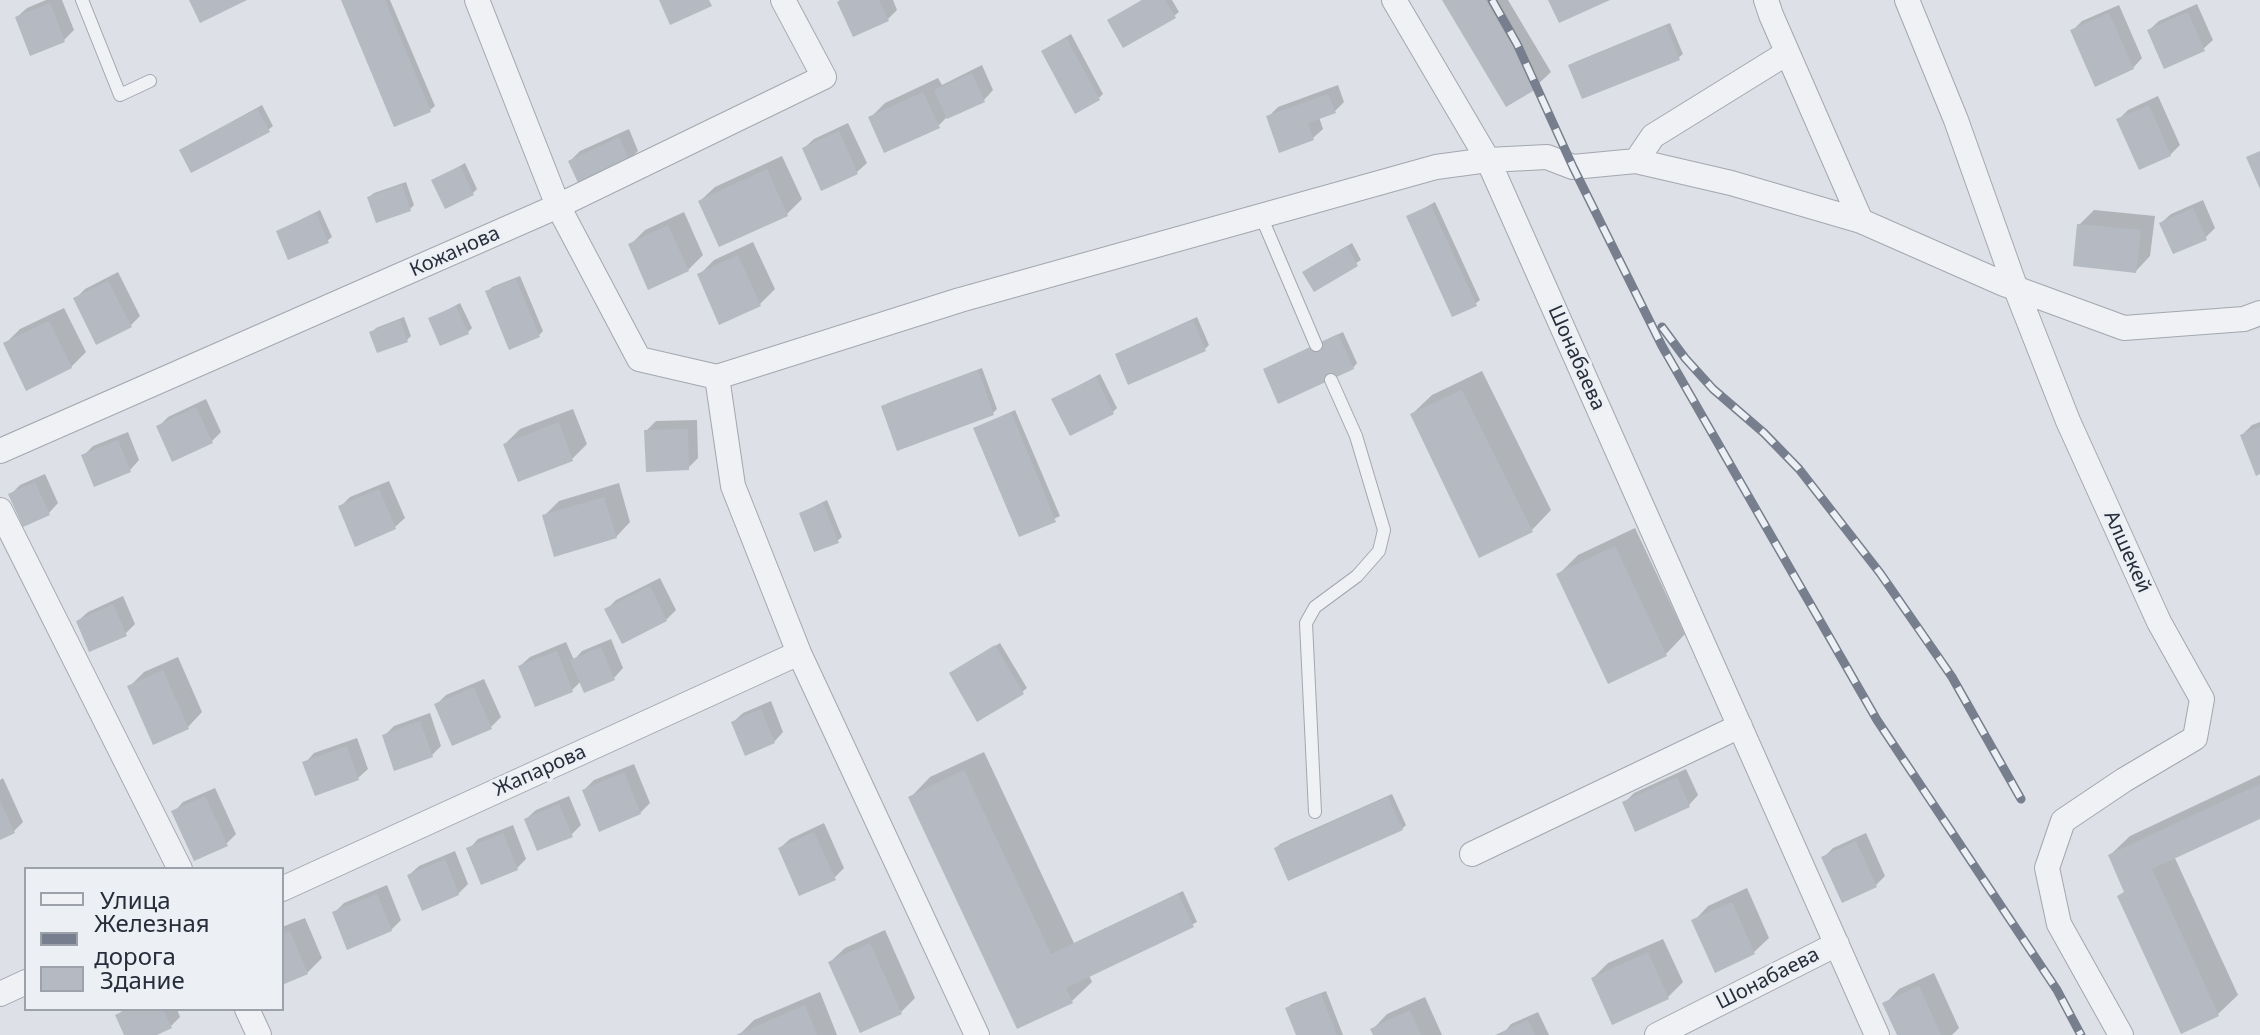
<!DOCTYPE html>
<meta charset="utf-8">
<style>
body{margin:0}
#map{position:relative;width:2260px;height:1035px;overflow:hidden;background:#dde0e6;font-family:"Noto Sans",sans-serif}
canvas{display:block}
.legend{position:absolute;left:24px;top:867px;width:260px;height:144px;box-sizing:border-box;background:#eceff4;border:2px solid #9da2aa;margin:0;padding:10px 14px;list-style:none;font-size:24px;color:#272e3b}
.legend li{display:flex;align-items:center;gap:16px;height:40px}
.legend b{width:40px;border:2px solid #9da2aa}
</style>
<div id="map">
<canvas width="2260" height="1035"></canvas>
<ul class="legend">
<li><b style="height:10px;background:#eff1f4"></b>Улица</li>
<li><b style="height:10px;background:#777f8e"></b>Железная дорога</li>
<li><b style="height:22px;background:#b4b9c2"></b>Здание</li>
</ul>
</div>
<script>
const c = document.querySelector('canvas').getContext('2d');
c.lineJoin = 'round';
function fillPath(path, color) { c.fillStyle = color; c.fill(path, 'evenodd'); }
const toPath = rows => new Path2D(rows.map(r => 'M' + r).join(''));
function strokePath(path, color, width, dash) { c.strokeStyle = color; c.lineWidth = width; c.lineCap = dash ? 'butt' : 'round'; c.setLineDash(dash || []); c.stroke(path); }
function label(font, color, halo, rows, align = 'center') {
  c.font = font + ' "Noto Sans",sans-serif'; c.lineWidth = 6; c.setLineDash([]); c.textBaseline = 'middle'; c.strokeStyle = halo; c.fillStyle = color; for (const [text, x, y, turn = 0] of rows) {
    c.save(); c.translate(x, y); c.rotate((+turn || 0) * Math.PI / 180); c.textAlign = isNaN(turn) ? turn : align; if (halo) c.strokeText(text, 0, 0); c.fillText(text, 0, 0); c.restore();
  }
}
const shadow = toPath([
 [46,0,62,0,74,30,64,40,17,17,27,8],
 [343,0,390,0,435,106,430,110,395,125],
 [841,0,893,0,897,10,888,19],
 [1142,0,1172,0,1179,12,1174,16,1109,21],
 [1444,0,1508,0,1551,72,1536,86],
 [2197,4,2213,40,2203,49,2149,30,2159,21],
 [2119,5,2142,58,2133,68,2072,31,2082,21],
 [1670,23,1683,54,1678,58,1571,66,1575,62],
 [1071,34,1103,94,1099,98,1043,51],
 [982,65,993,90,984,100,948,116,938,126,870,118,885,103,938,78,942,85],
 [1338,85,1344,102,1335,111,1319,117,1323,129,1313,138,1268,117,1278,107],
 [2158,96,2180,145,2170,155,2119,119,2128,110],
 [262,105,273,126,268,130,181,150],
 [848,123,867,163,857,172,804,148,814,139],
 [629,129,638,151,629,160,570,161,580,151],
 [782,156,802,199,787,214,700,201,715,187],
 [465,163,477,189,473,193,434,181],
 [406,182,414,205,410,209,369,197,374,193],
 [2203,200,2215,228,2205,238,2161,223,2171,214],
 [1435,202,1480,300,1475,304,1408,217],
 [320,210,332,237,327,241,278,231],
 [2094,210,2155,216,2150,256,2136,271,2079,225],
 [684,212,703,255,688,270,630,245,645,230],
 [753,242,775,289,760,304,699,275,714,260],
 [1352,243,1361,260,1314,290,1309,268],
 [118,272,140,316,130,326,75,299,85,289],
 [520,276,543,331,538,336,488,292,492,287],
 [460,303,472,328,468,332,430,319],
 [64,308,86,352,71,367,5,344,20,329],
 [404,317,411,336,407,340,372,332,376,328],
 [1197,317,1209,345,1205,349,1117,355,1122,351],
 [1343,332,1357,363,1353,368,1265,370],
 [982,368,997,409,993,413,883,407,888,403],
 [1482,371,1551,510,1532,530,1412,414,1432,395],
 [1100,374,1117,408,1113,412,1054,399],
 [206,399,221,432,212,441,158,427,168,417],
 [573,409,587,444,572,459,505,444,520,429],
 [1015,410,1060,516,1020,535,975,429],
 [697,420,698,458,688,468,646,431,656,421],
 [2260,422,2260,472,2242,435,2252,425],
 [128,432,139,460,130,470,83,456,93,446],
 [45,474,58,503,49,513,11,494,20,485],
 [389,481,405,518,395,527,340,507,350,497],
 [619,483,630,522,616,537,544,516,559,501],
 [827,500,842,537,837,541,801,513],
 [1635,528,1685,634,1666,654,1558,575,1578,555],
 [660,578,676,610,666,620,607,609,616,600],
 [123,596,135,624,125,634,78,621,88,612],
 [611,639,623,668,614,678,581,681,572,690,520,666,530,657,566,642,574,660,582,651],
 [1000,643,1027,688,1022,692,951,673],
 [178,657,202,712,188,727,129,687,144,672],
 [484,679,501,717,491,727,436,705,446,695],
 [771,701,783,732,774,742,733,722,743,713],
 [430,713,441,746,432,755,384,736,394,726],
 [357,738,368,769,358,778,305,763,314,753],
 [984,752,1074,943,1183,891,1197,922,1089,975,1092,982,1072,1001,911,797,930,777],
 [634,764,650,803,640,813,584,790,594,780],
 [1686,769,1698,795,1689,805,1624,803,1634,793],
 [2260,775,2260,816,2174,856,2238,995,2218,1014,2182,1031,2120,896,2126,890,2110,855,2130,836],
 [3,778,23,822,13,832,0,838,0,780],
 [215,788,236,834,226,844,174,812,183,802],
 [1392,794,1406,825,1402,829,1276,848,1280,844],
 [569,796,581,825,571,835,526,819,536,810],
 [824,823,844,868,834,878,780,848,790,839],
 [513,825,526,859,517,868,469,849,478,839],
 [1866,833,1885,876,1876,885,1824,857,1833,848],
 [455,851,468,884,458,894,409,875,419,866],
 [387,885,401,920,391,930,334,913,344,903],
 [1747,888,1769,938,1754,952,1694,921,1708,906],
 [305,918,322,958,307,973,282,983,282,927],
 [885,930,915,998,901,1012,830,962,845,948],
 [1663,939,1683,982,1668,997,1593,978,1608,963],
 [1934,973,1959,1028,1952,1035,1899,1035,1885,1004,1899,989],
 [1326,991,1343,1035,1298,1035,1287,1008,1292,1004],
 [820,992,837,1035,739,1035,754,1020],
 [1425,997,1442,1035,1375,1035,1373,1029,1387,1014],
 [124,1009,177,1009,180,1017,171,1026,152,1035,126,1035,117,1016],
 [1538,1012,1549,1035,1502,1035,1511,1024]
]);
const building = toPath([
 [189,0,247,0,200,23],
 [341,0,385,0,431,112,394,127],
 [659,0,709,0,712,6,670,25],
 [840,0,879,0,889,21,853,37,837,2],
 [1142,0,1165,0,1176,18,1123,48,1107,20],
 [1442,0,1485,0,1538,88,1506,107],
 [1548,0,1610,0,1559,23],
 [50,3,65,42,30,56,15,17],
 [2188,12,2205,51,2164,69,2147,30],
 [2109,13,2134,69,2095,87,2070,30],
 [1666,26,1680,60,1582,99,1568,65],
 [1066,37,1100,100,1075,114,1041,51],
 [972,73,985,102,947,119,934,90],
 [923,92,940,128,884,153,868,117],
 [1328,94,1336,113,1308,123,1314,140,1279,153,1266,116],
 [2149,105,2171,156,2139,170,2116,119],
 [257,108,270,132,191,173,179,150],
 [839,131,858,174,821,191,802,148],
 [619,137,630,162,579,185,568,161],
 [2260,151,2260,189,2246,157],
 [460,166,474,195,445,209,431,180],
 [767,169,788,216,719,247,698,201],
 [402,185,411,211,376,223,367,197],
 [1431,205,1477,306,1452,317,1406,216],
 [2193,208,2207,240,2173,254,2159,223],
 [316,213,329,243,288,260,276,231],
 [2077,224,2141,230,2136,273,2073,266],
 [668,225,689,271,648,290,628,244],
 [1347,246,1358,266,1314,292,1302,272],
 [738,255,761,306,719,325,697,274],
 [516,279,540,337,509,350,485,291],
 [108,281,132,327,96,345,73,298],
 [456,306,469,334,440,346,428,318],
 [400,320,408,342,377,353,369,332],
 [1193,320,1206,351,1128,385,1115,354],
 [49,321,72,368,26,391,3,343],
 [1338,334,1354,369,1278,404,1263,369],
 [978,370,994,415,897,451,881,406],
 [1096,377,1114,414,1070,436,1051,399],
 [1462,390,1533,532,1479,558,1410,414],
 [196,407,213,443,172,462,156,426],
 [1011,412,1056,522,1019,537,973,428],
 [559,422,573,461,518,482,503,444],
 [2260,427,2260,474,2256,476,2240,435],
 [688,429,689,470,646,472,644,430],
 [118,440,131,472,94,487,81,455],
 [35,482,50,515,23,527,8,494],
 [379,489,396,529,355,547,338,506],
 [604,497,617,538,554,557,542,515],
 [823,503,839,543,814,552,799,513],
 [1615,546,1667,656,1608,684,1556,574],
 [650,586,667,621,622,644,604,609],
 [113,604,127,636,89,652,76,621],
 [995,645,1024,694,977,722,949,673],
 [601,647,615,680,584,693,570,660],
 [557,651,573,692,535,707,518,666],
 [163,670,189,729,153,745,127,686],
 [474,687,492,729,452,746,434,704],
 [761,709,775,743,745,756,731,722],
 [420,721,433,757,394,771,382,735],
 [347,746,359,780,315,796,302,762],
 [964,770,1051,954,1178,894,1194,927,1066,988,1073,1003,1017,1029,908,797],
 [624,772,641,814,599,832,582,790],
 [1677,777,1690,807,1635,832,1622,802],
 [2260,784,2260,819,2152,869,2219,1016,2181,1034,2117,896,2124,892,2108,855],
 [205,796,228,846,194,861,171,811],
 [1388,797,1403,830,1288,881,1274,848],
 [0,801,15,833,0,840],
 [559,804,573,837,537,851,524,819],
 [814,832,836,880,799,896,778,848],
 [503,833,518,870,481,885,466,848],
 [1856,841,1877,887,1842,903,1821,857],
 [445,859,459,895,422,911,407,875],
 [377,894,392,931,347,950,332,912],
 [1732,902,1755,954,1715,973,1691,920],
 [290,931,308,974,282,985,282,934],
 [870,943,902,1014,860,1033,828,962],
 [1648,952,1669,999,1612,1025,1591,978],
 [1919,986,1941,1035,1897,1035,1882,1003],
 [1321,994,1337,1035,1296,1035,1285,1008],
 [805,1005,817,1035,736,1035],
 [128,1009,163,1009,172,1028,157,1035,124,1035,115,1015],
 [1410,1010,1421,1035,1373,1035,1370,1029],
 [1528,1020,1535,1035,1495,1035]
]);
const lane = toPath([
 [82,0,120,95,150,81],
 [1261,216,1316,345],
 [1315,812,1306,623,1315,607,1357,576,1379,551,1384,530,1356,436,1331,380]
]);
const street = toPath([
 [477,0,558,206,639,359,717,377,960,300,1436,167,1488,160,1547,157,1573,167,1636,161,1731,183,1861,221,2004,284,2124,328,2244,319,2260,313],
 [1394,0,1488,160,1877,1035],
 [1766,0,1771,15,1861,221],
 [1907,0,1956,120,2016,289,2068,421,2159,622,2202,699,2195,738,2124,780,2063,821,2047,868,2059,924,2121,1035],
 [1636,161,1653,136,1787,53],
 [717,377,733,486,799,653,977,1035],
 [0,451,558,206,824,77,783,0],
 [0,510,180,869],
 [1472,854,1740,726],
 [282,889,799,653],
 [0,994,26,982],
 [247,1009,259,1035],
 [1657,1035,1837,944]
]);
const rail = toPath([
 [1492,0,1517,44,1573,167,1662,346,1877,720,2057,990,2081,1035],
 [1662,327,1685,358,1713,389,1764,433,1799,469,1880,573,1952,677,2021,799]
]);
const streetNames = [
 ["Кожанова",455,252,-24],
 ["Шонабаева",1576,358,66],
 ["Алшекей",2127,552,66],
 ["Жапарова",540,771,-24],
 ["Шонабаева",1768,979,-27]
];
fillPath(shadow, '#0003');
fillPath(building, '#b4b9c2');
strokePath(lane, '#a3a7af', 14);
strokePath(street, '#a3a7af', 26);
strokePath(lane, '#eff1f4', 12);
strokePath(street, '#eff1f4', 24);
strokePath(rail, '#777f8e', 9);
strokePath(rail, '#eceff4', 6, [18]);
label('20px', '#272e3b', '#eceff4', streetNames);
</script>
